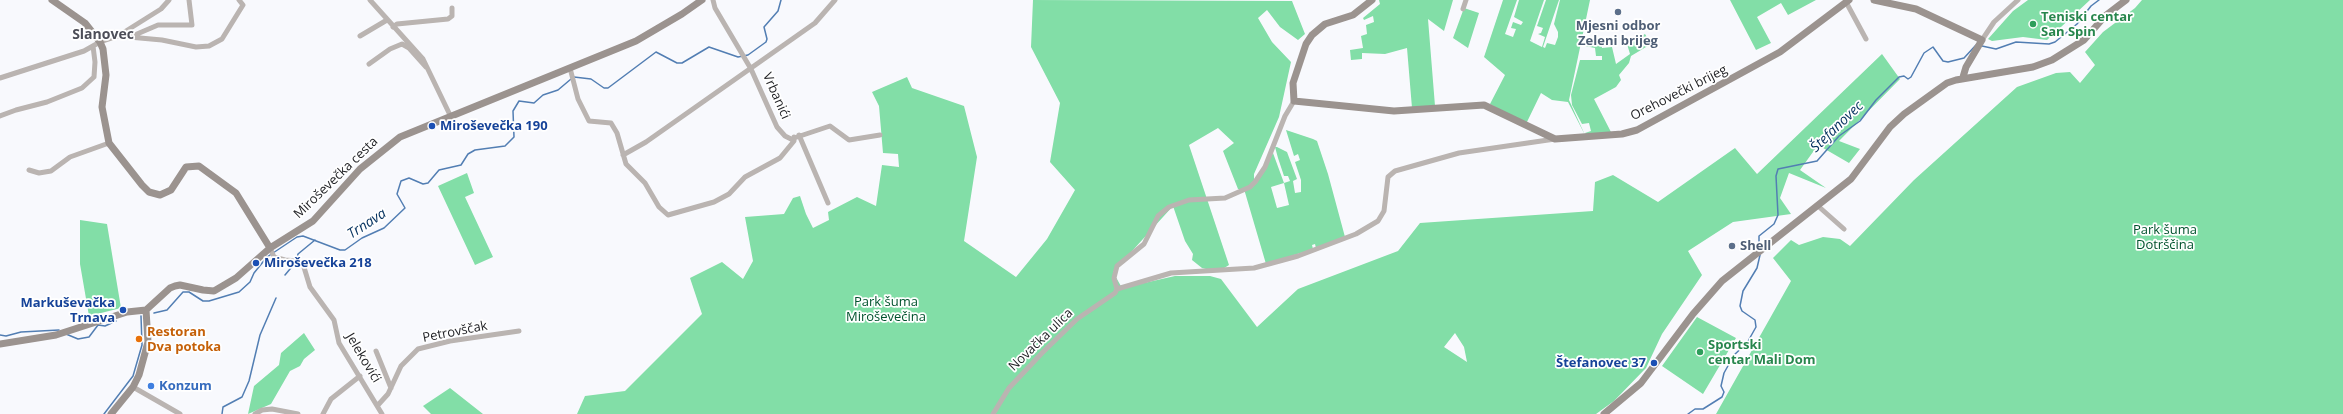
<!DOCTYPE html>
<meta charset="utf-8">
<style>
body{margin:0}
canvas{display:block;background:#f8f9fd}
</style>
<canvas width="2343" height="414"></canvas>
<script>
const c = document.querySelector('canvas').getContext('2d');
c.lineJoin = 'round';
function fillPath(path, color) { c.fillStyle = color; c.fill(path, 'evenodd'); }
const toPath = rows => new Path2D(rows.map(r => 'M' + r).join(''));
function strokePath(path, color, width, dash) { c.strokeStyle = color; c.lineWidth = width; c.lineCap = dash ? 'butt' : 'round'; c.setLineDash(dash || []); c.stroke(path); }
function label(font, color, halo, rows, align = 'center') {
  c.font = font + ' "Open Sans",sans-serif'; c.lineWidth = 3.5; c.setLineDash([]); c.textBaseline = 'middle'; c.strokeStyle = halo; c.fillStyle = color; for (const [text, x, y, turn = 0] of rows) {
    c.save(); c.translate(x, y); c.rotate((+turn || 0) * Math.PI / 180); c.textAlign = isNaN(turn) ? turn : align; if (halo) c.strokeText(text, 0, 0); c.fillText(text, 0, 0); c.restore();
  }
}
const green = toPath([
 [1033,0,1292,1,1305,34,1298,40,1280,27,1267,10,1258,18,1272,42,1291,62,1279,117,1254,174,1254,184,1273,153,1284,183,1290,181,1288,176,1284,176,1278,158,1275,147,1277,147,1287,152,1297,179,1293,181,1295,193,1301,192,1301,180,1295,162,1300,160,1298,154,1294,156,1286,130,1313,139,1317,141,1328,174,1345,237,1316,248,1315,244,1312,245,1313,249,1266,264,1244,189,1238,189,1223,151,1234,143,1218,128,1189,145,1229,265,1218,272,1202,268,1192,260,1193,254,1185,241,1173,206,1113,272,1122,288,1175,276,1210,276,1221,279,1257,327,1298,289,1398,251,1420,223,1593,211,1595,182,1613,175,1658,202,1735,148,1757,174,1882,54,1900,79,1839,141,1860,149,1849,163,1818,145,1800,170,1826,188,1789,173,1780,198,1791,214,1733,222,1688,251,1702,275,1662,334,1646,368,1614,401,1596,414,577,414,585,396,625,391,702,314,690,278,722,262,743,279,753,261,745,217,784,214,793,198,800,196,806,214,813,228,829,220,828,212,857,197,876,206,882,165,899,167,898,154,883,153,879,106,872,92,907,77,912,88,964,106,977,157,964,241,1016,277,1047,239,1075,190,1050,162,1060,103,1031,47],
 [1284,183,1289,205,1277,208,1271,187],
 [1455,333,1464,347,1467,362,1444,347],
 [1379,0,1453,0,1444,31,1428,19,1435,106,1412,108,1407,48,1385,54,1362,53,1362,59,1351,60,1350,50,1363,48,1361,36,1367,34,1366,25,1374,22,1373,16,1364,20,1363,18,1380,4],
 [1503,0,1517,0,1505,34,1513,37,1516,29,1511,28,1513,22,1521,25,1523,22,1514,17,1519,0,1544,0,1530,41,1542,47,1545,37,1538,34,1541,33,1543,28,1537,26,1546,0,1559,0,1543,47,1545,48,1547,43,1555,45,1558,37,1558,32,1554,24,1560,0,1590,0,1569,100,1585,135,1568,102,1552,100,1541,93,1526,124,1490,104,1505,75,1484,57],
 [1730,0,1816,0,1788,15,1781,3,1757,17,1771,43,1756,50],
 [2028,0,2090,0,2047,40,2023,37,1992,41,1988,39,2013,11],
 [2142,0,2343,0,2343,414,1716,414,1791,281,1773,258,1791,240,1799,245,1823,237,1840,239,1850,246,1914,180,2017,87,2056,73,2070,72,2080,83,2095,65,2085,52,2103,32,2135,8],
 [1464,8,1479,13,1468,48,1453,38],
 [1645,34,1651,44,1631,56,1629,63,1619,75,1621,80,1616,87,1594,99,1612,134,1588,136,1585,133,1591,131,1589,123,1582,124,1572,105,1571,95,1580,60,1602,60,1602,56,1596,56,1595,48,1585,46,1585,43,1601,43,1602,48,1612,47,1616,64,1630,54,1627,44],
 [467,173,474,193,465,197,493,257,475,265,438,186],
 [80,220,107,224,121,308,89,316,80,264],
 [1697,317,1736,338,1703,394,1662,366],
 [304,333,315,350,304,359,300,366,290,371,271,404,248,414,254,386,279,365,281,353],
 [450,388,483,414,431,414,423,406]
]);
const stream = toPath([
 [1982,46,1996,49,2016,42,2049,44,2055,42,2077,24,2091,6,2099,0],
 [574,77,591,79,604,88,608,88,656,52,677,63,682,63,709,47,738,57,748,55,766,42,767,39,764,27,778,11,781,0],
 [1759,249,1759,236,1774,224,1778,215,1776,176,1778,169,1817,161,1839,136,1860,121,1876,100,1899,77,1904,76,1908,79,1911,77,1924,53,1933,47,1943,61,1948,62,1964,58,1976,45],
 [297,259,298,254,315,240],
 [285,275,295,263],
 [154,313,167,310,183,292,189,292,203,301,209,301,239,292,250,282,254,273,267,257,297,237,303,236,340,250,345,250,362,238,384,228,405,208,397,194,401,181,409,178,423,184,428,183,439,170,461,165,468,154,475,150,505,146,514,137,513,111,519,101,534,103,543,95,558,90,571,79],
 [66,334,78,339,89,337,98,325,105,326,116,321],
 [0,335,6,336,21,332,59,330],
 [104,414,133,376,142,345,141,316],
 [222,414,223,407,242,397,249,381,260,335,276,298],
 [1688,414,1695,409,1703,409,1722,397,1724,392,1721,386,1724,373,1734,355,1747,343,1756,327,1755,320,1742,311,1740,306,1743,291,1757,268,1760,255]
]);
const street = toPath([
 [370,0,423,59,450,115],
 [713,0,715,8,751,69,777,127,785,136,791,139,830,126,849,140,880,135],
 [1846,2,1866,39],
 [1463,9,1466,0],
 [393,27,397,24,448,19,452,16,452,8],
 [118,36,162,40,196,47,209,46,222,39,243,5,239,0],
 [360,36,387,20],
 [130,37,158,25,192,25,189,0],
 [1982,40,1994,22,2018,0],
 [369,64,390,49,402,44,409,48,426,67],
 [570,68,578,99,589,121,611,123,617,133,626,164,645,183,659,207,668,215,714,202,729,194,745,177,780,158,794,141,794,137],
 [0,78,84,51,100,42,118,36,161,9,169,0],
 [0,116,16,110,47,102,82,88,94,77,95,62,93,46],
 [799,135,828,203],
 [623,155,646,142,815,23,835,0],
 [29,170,39,173,51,171,70,157,109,143],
 [1818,206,1844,229],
 [270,248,274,257,285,260,298,261,303,264,310,287,334,320,339,343,382,414],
 [1117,289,1171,273,1254,268,1298,256,1356,234,1378,221,1384,211,1388,177,1395,171,1459,153,1555,139],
 [376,351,391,388],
 [133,387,180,414],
 [378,405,388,394,401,366,418,349,450,341,519,331],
 [255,414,262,410,272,409,298,414],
 [323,414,331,399,360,376],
 [993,414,1009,388,1042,353,1077,319,1115,293,1117,289,1114,278,1117,266,1144,244,1158,216,1169,207,1189,200,1225,198,1250,187,1255,182,1265,167,1285,116,1294,101]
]);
const secondary = toPath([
 [52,0,85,23,100,42,103,49,106,75,102,107,109,143,142,185,149,192,160,195,171,190,186,167,199,166,236,193,270,248],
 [1372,0,1353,15,1325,24,1312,35,1306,44,1293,83,1294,101,1394,111,1484,105,1555,139,1622,134,1637,130,1780,52,1849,0],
 [1874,0,1916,9,1982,40,1966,67,1963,77],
 [146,310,170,288,175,286,180,285,203,290,214,291,236,278,270,248,313,221,360,169,400,137,636,41,682,14,702,0],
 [0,344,56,335,127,312,146,310],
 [111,414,133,387,139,375,148,342,146,310],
 [1604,414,1641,383,1693,314,1722,281,1851,179,1890,127,1904,114,1947,83,1956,80,2033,67,2052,60,2084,40,2105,16,2126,0]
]);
const markers = [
 [1618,12,4,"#5c6f8a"],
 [2033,24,4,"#2e9e5b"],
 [432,126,4,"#1a4fb4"],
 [1732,246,4,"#5c6f8a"],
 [256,263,4,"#1a4fb4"],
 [123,310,4,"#1a4fb4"],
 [139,339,4,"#e8710a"],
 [1700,352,4,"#2e9e5b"],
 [1654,363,4,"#1a4fb4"],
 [151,386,4,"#3f7fe0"]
];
const leisureNames = [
 ["Teniski centar",2041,17],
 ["San Spin",2041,32],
 ["Sportski",1708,345],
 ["centar Mali Dom",1708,360]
];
const serviceNames = [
 ["Mjesni odbor",1618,26],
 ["Zeleni brijeg",1618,41],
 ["Shell",1740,246,"left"]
];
const streetNames = [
 ["Orehovečki brijeg",1679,93,-27],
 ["Vrbanići",776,96,66],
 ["Miroševečka cesta",336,178,-44],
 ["Petrovščak",455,332,-11],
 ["Novačka ulica",1041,340,-44],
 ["Jelekovići",363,358,59]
];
const transitNames = [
 ["Miroševečka 190",440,126],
 ["Miroševečka 218",264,263],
 ["Markuševačka",115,303,"right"],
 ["Trnava",115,318,"right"],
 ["Štefanovec 37",1646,363,"right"]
];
const parkNames = [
 ["Park šuma",2165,230],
 ["Dotrščina",2165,245],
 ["Park šuma",886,302],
 ["Miroševečina",886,317]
];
const foodNames = [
 ["Restoran",147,332],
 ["Dva potoka",147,347]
];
const shopNames = [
 ["Konzum",159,386]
];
const neighbourhoodNames = [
 ["Slanovec",103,35]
];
const waterNames = [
 ["Štefanovec",1837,127,-44],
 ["Trnava",367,224,-33]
];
fillPath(green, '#82dea7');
strokePath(stream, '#527eb3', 1.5);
strokePath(street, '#bab4b1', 5);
strokePath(secondary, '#9b938f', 7);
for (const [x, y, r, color] of markers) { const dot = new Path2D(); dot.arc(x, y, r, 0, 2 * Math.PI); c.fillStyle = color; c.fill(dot); strokePath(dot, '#fff', 1.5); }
label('bold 13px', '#27864d', '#fff', leisureNames, 'left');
label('bold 13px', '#4e5e75', '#fff', serviceNames);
label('13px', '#232428', '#fff', streetNames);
label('bold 13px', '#164399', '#fff', transitNames, 'left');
label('13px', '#00522d', '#fff', parkNames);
label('bold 13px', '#c56008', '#fff', foodNames, 'left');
label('bold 13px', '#366cbe', '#fff', shopNames, 'left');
label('bold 14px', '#4d4e58', '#fff', neighbourhoodNames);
label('italic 14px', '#03305e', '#fff', waterNames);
</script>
